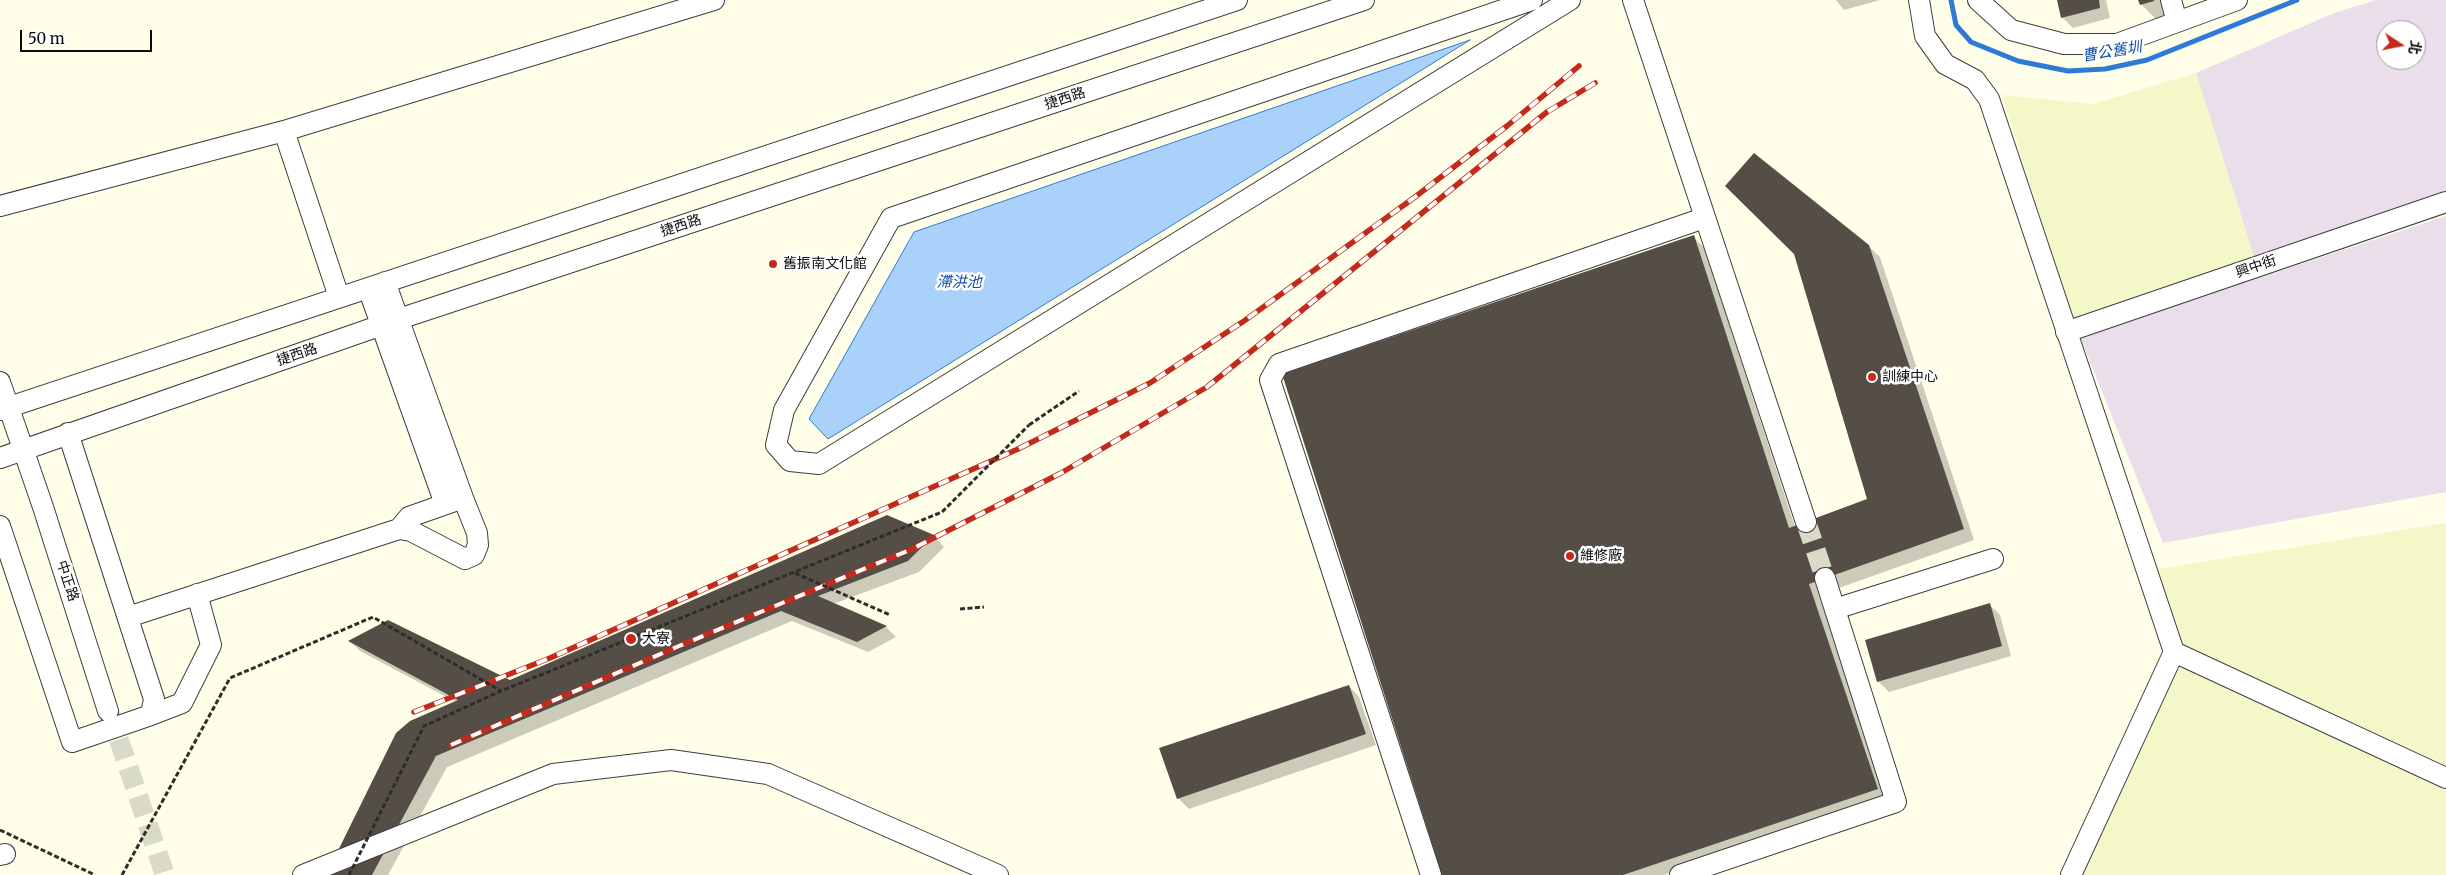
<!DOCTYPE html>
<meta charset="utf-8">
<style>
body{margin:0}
#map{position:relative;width:2446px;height:875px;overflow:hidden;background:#fffee9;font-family:Merriweather,"Noto Sans TC",serif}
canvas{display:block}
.north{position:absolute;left:2376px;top:20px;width:50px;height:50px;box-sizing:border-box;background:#fff;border:1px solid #9d9d9d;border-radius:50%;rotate:101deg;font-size:14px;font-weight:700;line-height:20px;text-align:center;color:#0b0b0b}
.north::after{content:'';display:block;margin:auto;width:18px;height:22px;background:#c42a1b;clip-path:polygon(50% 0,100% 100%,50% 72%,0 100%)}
.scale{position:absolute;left:20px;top:30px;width:132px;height:22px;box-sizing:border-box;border:2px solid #0b0b0b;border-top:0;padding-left:6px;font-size:15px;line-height:18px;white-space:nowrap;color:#0b0b0b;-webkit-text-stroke:4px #fff;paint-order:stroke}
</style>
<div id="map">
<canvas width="2446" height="875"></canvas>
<div class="north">北</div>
<div class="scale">50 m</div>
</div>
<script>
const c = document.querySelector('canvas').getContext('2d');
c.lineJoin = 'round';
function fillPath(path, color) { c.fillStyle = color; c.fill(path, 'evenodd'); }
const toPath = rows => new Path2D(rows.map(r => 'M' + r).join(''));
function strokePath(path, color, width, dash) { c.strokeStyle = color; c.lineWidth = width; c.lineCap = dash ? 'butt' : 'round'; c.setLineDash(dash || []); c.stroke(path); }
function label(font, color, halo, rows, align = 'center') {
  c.font = font + ' Merriweather,"Noto Sans TC",serif'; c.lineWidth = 5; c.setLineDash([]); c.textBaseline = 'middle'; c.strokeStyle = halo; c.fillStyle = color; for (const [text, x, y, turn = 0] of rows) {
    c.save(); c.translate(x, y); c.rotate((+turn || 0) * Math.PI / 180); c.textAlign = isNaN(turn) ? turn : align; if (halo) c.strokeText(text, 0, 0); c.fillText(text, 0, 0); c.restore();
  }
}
const industrial = toPath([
 [2376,0,2446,0,2446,192,2255,260,2196,73,2334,13],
 [2386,30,2416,30,2416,60,2386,60],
 [2446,216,2446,492,2163,543,2080,337]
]);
const farmland = toPath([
 [2196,73,2255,260,2073,319,2002,95,2093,104],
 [2446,523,2446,765,2181,644,2158,569],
 [2179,664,2446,791,2446,875,2081,875]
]);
const water = toPath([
 [1470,40,828,439,809,419,914,232,1470,40]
]);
const shadow = toPath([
 [1836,0,1880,0,1844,10],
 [2058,0,2106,0,2110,18,2073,28,2062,17],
 [2140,0,2169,0,2173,15,2156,19,2141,4],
 [1693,237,1704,247,1795,527,1869,500,1868,246,1880,257,1974,540,1819,595,1888,800,1664,875,1444,875],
 [887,516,934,536,944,547,919,572,833,604,886,627,896,637,868,652,792,621,447,767,388,875,328,875,456,702,360,651,350,641,510,682],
 [1989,604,2000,615,2011,656,1889,692,1878,681],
 [1349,686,1359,697,1376,745,1189,809,1178,798]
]);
const stream = toPath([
 [1951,0,1956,25,1971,42,2018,61,2068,71,2105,69,2147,60,2297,0]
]);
const building = toPath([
 [2057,0,2099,0,2100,8,2061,18],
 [2138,0,2154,0,2154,1,2140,5],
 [1754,153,1869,245,1964,529,1809,584,1878,789,1623,875,1442,875,1282,374,1694,235,1789,528,1867,499,1794,254,1725,186],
 [887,515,934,535,908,561,818,596,887,626,857,642,781,611,436,756,372,875,326,875,396,733,410,721,458,700,348,641,388,620,510,680],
 [1990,603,2002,646,1877,682,1865,640],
 [1349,685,1366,734,1177,799,1159,748]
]);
const minorTunnel = toPath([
 [1806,522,1825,578],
 [109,711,165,875]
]);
const path = toPath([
 [1029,425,1079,391],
 [960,609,984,607],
 [0,830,95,875]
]);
const minor = toPath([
 [1532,0,891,218,784,410,776,445,790,461,819,464,1570,0],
 [1633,0,1806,522],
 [1919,0,1925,36,1945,64,1975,80,1989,99,2174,652,2071,875],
 [1978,0,2011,30,2064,44,2117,44,2237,0],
 [2171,0,2177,22],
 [284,131,339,297],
 [0,206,284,131,714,0],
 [385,282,463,498],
 [368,288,445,504],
 [2066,332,2446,202],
 [0,382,43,507,108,711],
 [0,410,1237,0],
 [0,458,399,319,1364,0],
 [0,526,72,742,151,715,154,699,68,433],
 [1835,609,1993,559],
 [128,617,399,529,411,531,465,559,474,555,478,545,477,533,463,498,409,517,399,529],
 [2174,652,2446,778],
 [151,715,182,703,211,645,197,594],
 [0,855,5,854],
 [303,875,553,774,671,760,768,774,998,875],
 [1431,875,1270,380,1279,364,1704,218],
 [1680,875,1896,802,1825,578]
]);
const rail = toPath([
 [414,712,550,658,1018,449,1150,383,1244,321,1415,197,1507,126,1579,66],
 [451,745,679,646,912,549,1061,473,1207,387,1547,112,1595,83]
]);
const pathBridge = toPath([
 [795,573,890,615],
 [122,875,230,678,373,617,501,691],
 [349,875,424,726,501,691,942,512,1029,425]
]);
const markers = [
 [773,264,5,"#c42a1b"],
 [1872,377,5,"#c42a1b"],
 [1570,556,5,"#c42a1b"],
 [631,639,6,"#c42a1b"]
];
const streetNames = [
 ["捷西路",1065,99,-18],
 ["捷西路",681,226,-18],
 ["興中街",2256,267,-19],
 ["捷西路",297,355,-19],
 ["中正路",67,581,72]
];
const poiNames = [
 ["舊振南文化館",783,264],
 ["訓練中心",1882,377],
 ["維修廠",1580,556],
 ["大寮",642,639]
];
const waterNames = [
 ["曹公舊圳",2112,52,-9],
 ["滯洪池",959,283]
];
fillPath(industrial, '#ebdeeb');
fillPath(farmland, '#f4f7c8');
fillPath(water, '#aad1fa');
strokePath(water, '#2d7bd6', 1);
fillPath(shadow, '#0003');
strokePath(stream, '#2d7bd6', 5);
fillPath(building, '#554e47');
strokePath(minorTunnel, '#dadac8', 20, [20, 10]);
strokePath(minor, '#3e3e3e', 22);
strokePath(path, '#2d2d2d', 3, [5, 2.5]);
strokePath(minor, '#fff', 20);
strokePath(rail, '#c42a1b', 5.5);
strokePath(rail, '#fff', 4, [11]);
strokePath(pathBridge, '#2d2d2d', 3, [5, 2.5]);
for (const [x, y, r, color] of markers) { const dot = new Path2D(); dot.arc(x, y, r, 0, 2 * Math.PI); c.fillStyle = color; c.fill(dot); strokePath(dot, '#fff', 2); }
label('14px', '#0b0b0b', '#fff', streetNames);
label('14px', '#0b0b0b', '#fff', poiNames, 'left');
label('italic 15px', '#0d4da4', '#fff', waterNames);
</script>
